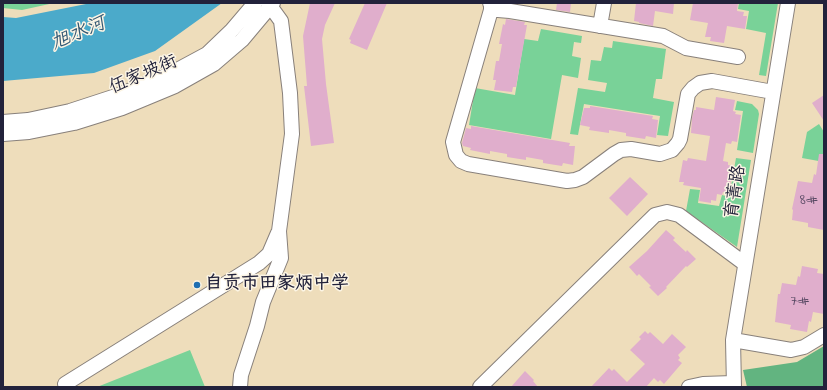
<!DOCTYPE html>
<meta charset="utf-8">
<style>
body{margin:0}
#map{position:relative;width:827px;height:390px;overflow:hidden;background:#edb;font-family:"Indie Flower",sans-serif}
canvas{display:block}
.frame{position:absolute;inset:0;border:4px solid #22223b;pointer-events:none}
</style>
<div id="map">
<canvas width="827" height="390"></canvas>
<div class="frame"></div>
</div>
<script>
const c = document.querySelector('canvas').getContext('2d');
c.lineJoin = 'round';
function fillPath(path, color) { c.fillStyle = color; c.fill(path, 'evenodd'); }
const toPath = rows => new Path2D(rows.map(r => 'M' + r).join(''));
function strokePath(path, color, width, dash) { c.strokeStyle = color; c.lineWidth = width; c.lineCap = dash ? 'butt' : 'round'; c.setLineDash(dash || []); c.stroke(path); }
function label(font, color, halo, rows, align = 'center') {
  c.font = font + ' "Indie Flower","LXGW WenKai TC",sans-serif'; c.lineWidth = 3; c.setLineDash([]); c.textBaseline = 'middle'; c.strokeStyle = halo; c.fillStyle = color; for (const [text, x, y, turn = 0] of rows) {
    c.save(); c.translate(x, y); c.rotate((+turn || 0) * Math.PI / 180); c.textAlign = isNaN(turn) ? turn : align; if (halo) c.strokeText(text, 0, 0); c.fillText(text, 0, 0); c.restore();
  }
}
const green = toPath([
 [3,3,54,3,22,10,3,8],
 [739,3,778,3,766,76,759,75,766,33,746,29,749,11,738,9],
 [541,29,582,36,581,43,574,42,572,56,581,58,578,78,562,75,551,139,469,125,475,88,515,95,524,39,538,41],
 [613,41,666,49,662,79,656,79,653,98,674,102,668,136,657,135,660,116,584,104,578,135,570,134,578,88,605,92,607,83,588,80,591,60,601,61,604,47,612,48],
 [737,101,752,104,758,110,759,114,753,153,737,150,743,111,735,110],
 [819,124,824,132,824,162,802,158,807,132],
 [736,158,751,160,737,247,686,211,690,189,700,190,698,203,719,206,722,195,729,197],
 [190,350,205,387,97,387]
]);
const forest = toPath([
 [824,346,824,387,747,387,743,370,797,362]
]);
const water = toPath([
 [91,3,222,3,155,51,94,73,3,81,3,17,16,18]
]);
const building = toPath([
 [310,3,335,3,325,25,322,39,326,84,334,143,311,146,304,86,307,86,303,36],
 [365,3,387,3,367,50,350,43,351,40,349,39],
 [557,3,571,3,570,12,556,10],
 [636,3,674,3,673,14,655,11,653,26,639,23,639,22,634,21],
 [693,3,738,3,737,11,744,12,743,16,747,16,745,29,727,26,724,43,710,41,711,37,705,37,708,23,690,20],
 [506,19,525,22,524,25,527,25,516,87,513,87,512,92,494,90,496,80,493,80,496,61,499,61,502,44,499,44,503,24,505,25],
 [824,95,824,121,812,103],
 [716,97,735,100,733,111,736,112,735,114,741,115,737,142,732,141,731,144,726,143,723,161,728,162,728,165,733,166,729,193,723,192,722,195,717,194,716,201,711,200,711,203,699,201,701,188,683,185,684,182,679,182,683,160,687,161,688,158,706,161,710,136,691,133,692,118,694,110,696,110,696,107,714,110],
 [590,106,653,116,652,119,658,120,656,138,646,136,645,139,626,136,626,133,609,130,609,133,589,130,590,127,580,125,584,108,590,108],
 [471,126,570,143,569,146,575,146,573,165,563,163,562,166,543,163,543,160,526,157,526,160,507,157,507,154,490,151,490,154,470,150,471,148,463,146,462,143,466,128,471,129],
 [819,154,824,154,824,230,808,227,808,223,792,220,793,210,792,209,798,181,812,183,814,174,816,175],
 [630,177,648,194,627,216,609,198],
 [666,230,675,238,673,240,686,252,687,250,696,259,687,267,686,266,666,287,667,288,658,296,649,287,651,286,639,274,637,276,629,267,647,251],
 [802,266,818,269,817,273,824,274,824,314,813,312,811,322,809,321,807,332,790,329,791,325,775,322,778,294,780,294,782,283,796,285,798,276,800,277],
 [645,331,648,334,650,332,663,344,672,334,686,347,678,355,680,358,678,360,682,363,664,384,660,380,658,382,654,378,646,387,591,387,609,368,612,371,614,369,627,382,645,364,630,350,641,339,639,337],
 [525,371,534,380,533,381,538,387,511,387]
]);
const minor = toPath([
 [490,3,498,10,510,11,663,36,686,48,738,57],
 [491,4,491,10,453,142,456,155,461,161,468,164,567,181,575,180,583,177,614,154,621,150,631,149,660,154,672,150,678,143,680,139,688,94,693,88,700,83,712,81,773,92],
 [600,26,604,3],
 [3,122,28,120,70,111,119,95,168,75,207,54,232,30,255,3],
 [3,134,29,132,74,123,122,108,175,86,214,64,242,40,273,3],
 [733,340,791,350,804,347,824,335],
 [65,384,259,263,269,254,278,233],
 [240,387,241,375,257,326,263,302,281,258,279,231,292,134,290,93,281,21,268,3],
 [480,387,655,215,667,212,679,215,745,264],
 [689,387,703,384,733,383],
 [734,387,733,340,788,3]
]);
const markers = [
 [197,285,4,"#1f6fb2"]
];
const numberNames = [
 ["8#",809,201],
 ["7#",800,302]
];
const streetNames = [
 ["伍家坡街",144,76,-23],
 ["育菁路",737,192,-81]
];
const poiNames = [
 ["自贡市田家炳中学",205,285]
];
const waterNames = [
 ["旭水河",79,35,-23]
];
fillPath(green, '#79d298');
fillPath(forest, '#62b480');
fillPath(water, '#4baaca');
fillPath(building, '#e0aecc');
strokePath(minor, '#88807b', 16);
strokePath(minor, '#fff', 14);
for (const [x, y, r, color] of markers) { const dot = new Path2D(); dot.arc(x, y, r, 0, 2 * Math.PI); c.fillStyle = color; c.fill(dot); strokePath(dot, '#fcf5e5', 1.5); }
label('16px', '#52455f', null, numberNames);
label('18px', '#22223b', '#fcf5e5', streetNames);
label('bold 18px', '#22223b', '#fcf5e5', poiNames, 'left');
label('italic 19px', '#325874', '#fcf5e5', waterNames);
</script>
